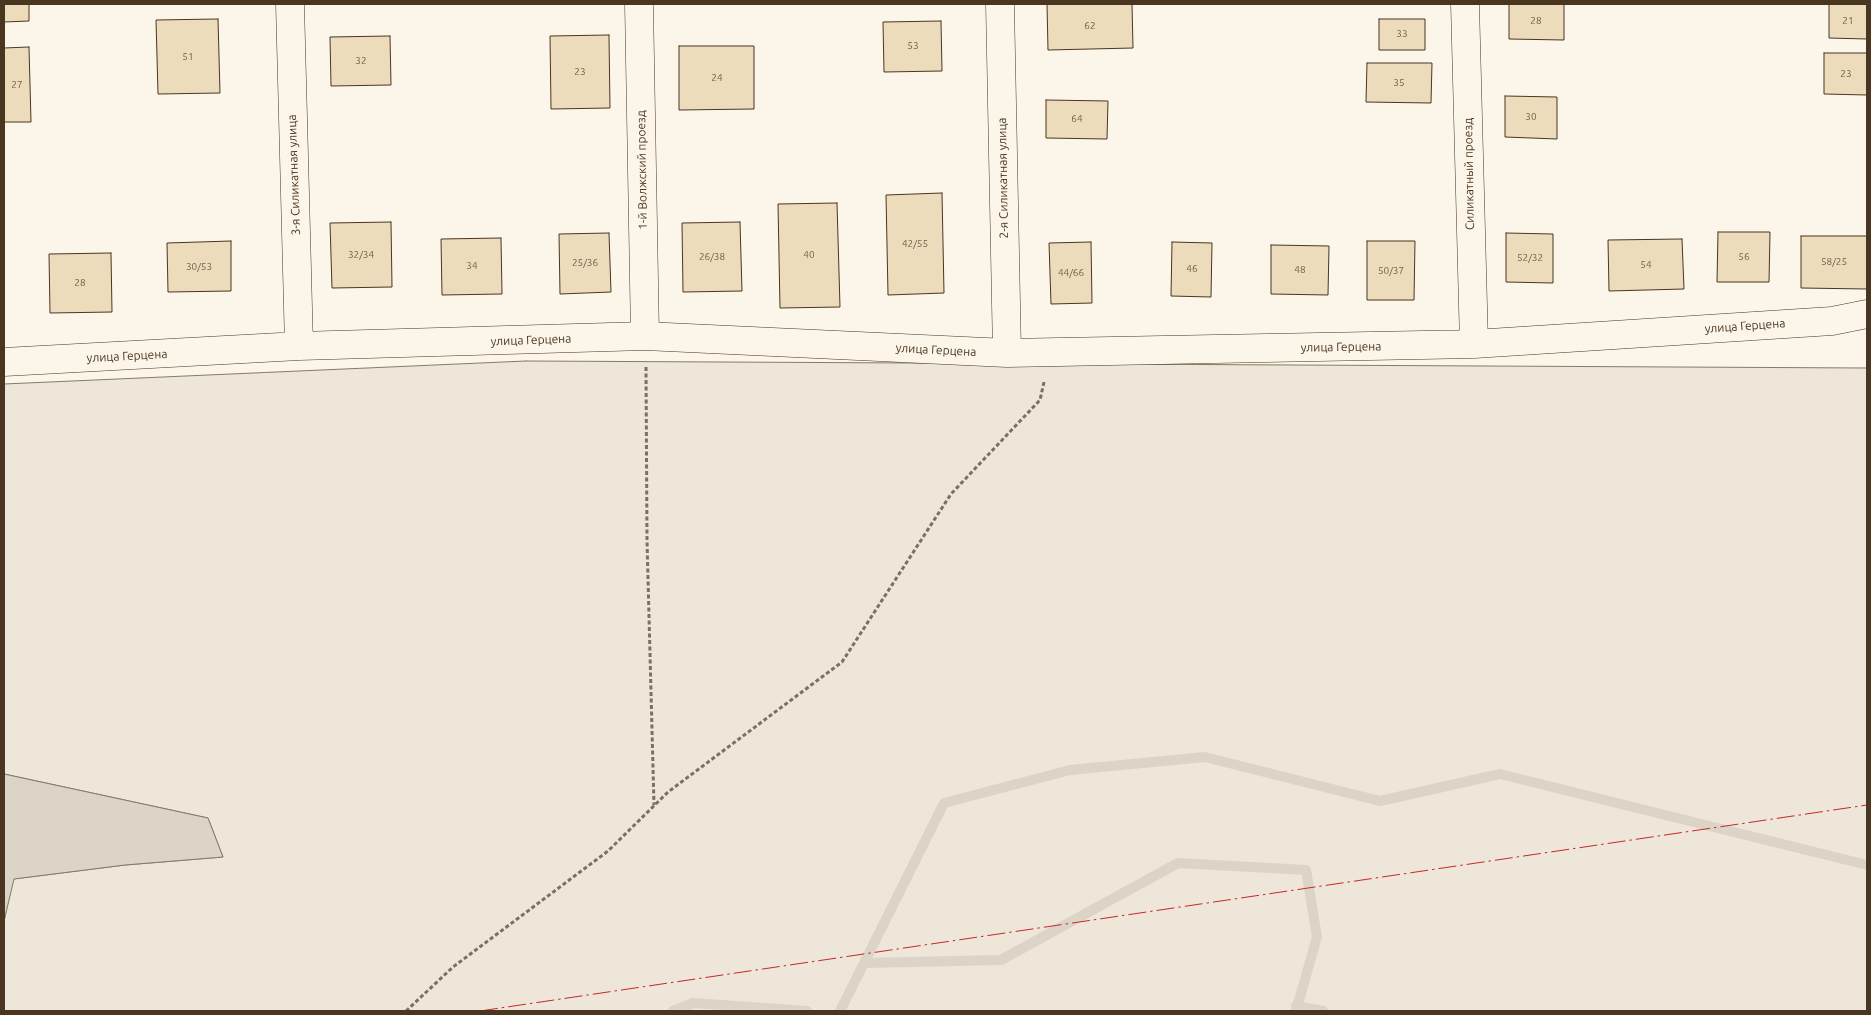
<!DOCTYPE html>
<meta charset="utf-8">
<style>
body{margin:0}
#map{position:relative;width:1871px;height:1015px;overflow:hidden;background:#fbf6e9;font-family:Ubuntu,sans-serif}
canvas{display:block}
.frame{position:absolute;inset:0;border:5px solid #4a3520;pointer-events:none}
</style>
<div id="map">
<canvas width="1871" height="1015"></canvas>
<div class="frame"></div>
</div>
<script>
const c = document.querySelector('canvas').getContext('2d');
c.lineJoin = 'round';
function fillPath(path, color) { c.fillStyle = color; c.fill(path, 'evenodd'); }
const toPath = rows => new Path2D(rows.map(r => 'M' + r).join(''));
function strokePath(path, color, width, dash) { c.strokeStyle = color; c.lineWidth = width; c.lineCap = dash ? 'butt' : 'round'; c.setLineDash(dash || []); c.stroke(path); }
function label(font, color, halo, rows, align = 'center') {
  c.font = font + ' Ubuntu,sans-serif'; c.lineWidth = 4; c.setLineDash([]); c.textBaseline = 'middle'; c.strokeStyle = halo; c.fillStyle = color; for (const [text, x, y, turn = 0] of rows) {
    c.save(); c.translate(x, y); c.rotate((+turn || 0) * Math.PI / 180); c.textAlign = isNaN(turn) ? turn : align; if (halo) c.strokeText(text, 0, 0); c.fillText(text, 0, 0); c.restore();
  }
}
const green = toPath([
 [526,361,1867,368,1867,1011,4,1011,4,921,13,879,125,865,223,857,208,818,4,774,4,384,526,361]
]);
const water = toPath([
 [4,774,208,818,223,857,125,865,14,879,4,921,4,774]
]);
const stream = toPath([
 [864,963,1001,960,1178,863,1306,870,1317,937,1296,1011],
 [1296,1006,1323,1011],
 [673,1011,693,1003,807,1011],
 [840,1011,944,803,1070,770,1205,757,1380,801,1500,774,1867,865]
]);
const building = toPath([
 [4,4,29,4,29,21,4,22,4,4],
 [1047,4,1132,4,1133,48,1048,50,1047,4],
 [1509,4,1564,4,1564,40,1509,39,1509,4],
 [1829,4,1867,4,1867,39,1829,38,1829,4],
 [218,19,220,93,158,94,156,20,218,19],
 [1379,19,1425,19,1425,50,1379,50,1379,19],
 [941,21,942,71,884,72,883,22,941,21],
 [609,35,610,108,551,109,550,36,609,35],
 [390,36,391,85,331,86,330,37,390,36],
 [679,46,754,46,754,109,679,110,679,46],
 [29,47,31,122,4,122,4,48,29,47],
 [1824,53,1867,53,1867,95,1824,94,1824,53],
 [1367,63,1432,63,1431,103,1366,102,1367,63],
 [1505,96,1557,97,1557,139,1505,137,1505,96],
 [1046,100,1108,101,1107,139,1046,138,1046,100],
 [942,193,944,293,888,295,886,195,942,193],
 [837,203,840,307,780,308,778,204,837,203],
 [391,222,392,287,332,288,330,223,391,222],
 [740,222,742,291,683,292,682,223,740,222],
 [1718,232,1770,232,1769,282,1717,282,1718,232],
 [609,233,611,292,560,294,559,234,609,233],
 [1506,233,1553,234,1553,283,1506,282,1506,233],
 [1801,236,1867,236,1867,289,1801,288,1801,236],
 [501,238,502,294,442,295,441,239,501,238],
 [1682,239,1684,289,1609,291,1608,240,1682,239],
 [231,241,231,291,168,292,167,243,231,241],
 [1367,241,1415,241,1414,300,1367,300,1367,241],
 [1091,242,1092,303,1051,304,1049,243,1091,242],
 [1172,242,1212,243,1211,297,1171,296,1172,242],
 [1271,245,1329,246,1328,295,1271,294,1271,245],
 [111,253,112,312,50,313,49,254,111,253]
]);
const path = toPath([
 [646,367,647,540,654,805],
 [406,1011,453,967,608,851,668,792,842,662,951,494,1040,400,1044,382]
]);
const minor = toPath([
 [290,4,299,346],
 [639,4,645,336],
 [1000,4,1007,353],
 [1465,4,1474,344],
 [4,362,299,346,645,336,1007,353,1474,344,1832,321,1867,314]
]);
const power = toPath([
 [480,1011,1867,805]
]);
const numberNames = [
 ["28",1536,21],
 ["21",1848,21],
 ["62",1090,26],
 ["33",1402,34],
 ["53",913,46],
 ["51",188,57],
 ["32",361,61],
 ["23",580,72],
 ["23",1846,74],
 ["24",717,78],
 ["35",1399,83],
 ["27",17,85],
 ["30",1531,117],
 ["64",1077,119],
 ["42/55",915,244],
 ["32/34",361,255],
 ["40",809,255],
 ["26/38",712,257],
 ["56",1744,257],
 ["52/32",1530,258],
 ["58/25",1834,262],
 ["25/36",585,263],
 ["54",1646,265],
 ["34",472,266],
 ["30/53",199,267],
 ["46",1192,269],
 ["48",1300,270],
 ["50/37",1391,271],
 ["44/66",1071,273],
 ["28",80,283]
];
const streetNames = [
 ["1-й Волжский проезд",642,170,-91],
 ["Силикатный проезд",1469,174,-91],
 ["3-я Силикатная улица",294,175,-92],
 ["2-я Силикатная улица",1003,178,-91],
 ["улица Герцена",1745,326,-4],
 ["улица Герцена",531,340,-2],
 ["улица Герцена",1341,347,-1],
 ["улица Герцена",936,350,3],
 ["улица Герцена",127,356,-3]
];
fillPath(green, '#ede6d9');
strokePath(green, '#887966', 1);
fillPath(water, '#dcd4c6');
strokePath(water, '#887966', 1);
strokePath(stream, '#dcd4c6', 10);
fillPath(building, '#ecdcbc');
strokePath(building, '#4a3520', 1);
strokePath(minor, '#4a3520', 29);
strokePath(path, '#7f6f5c', 3, [4, 2.5]);
strokePath(minor, '#fbf6e9', 28);
strokePath(power, '#c62828', 1, [18, 4, 2.5, 4]);
label('10px', '#725f47', null, numberNames);
label('12px', '#4a3520', '#fbf6e9', streetNames);
</script>
